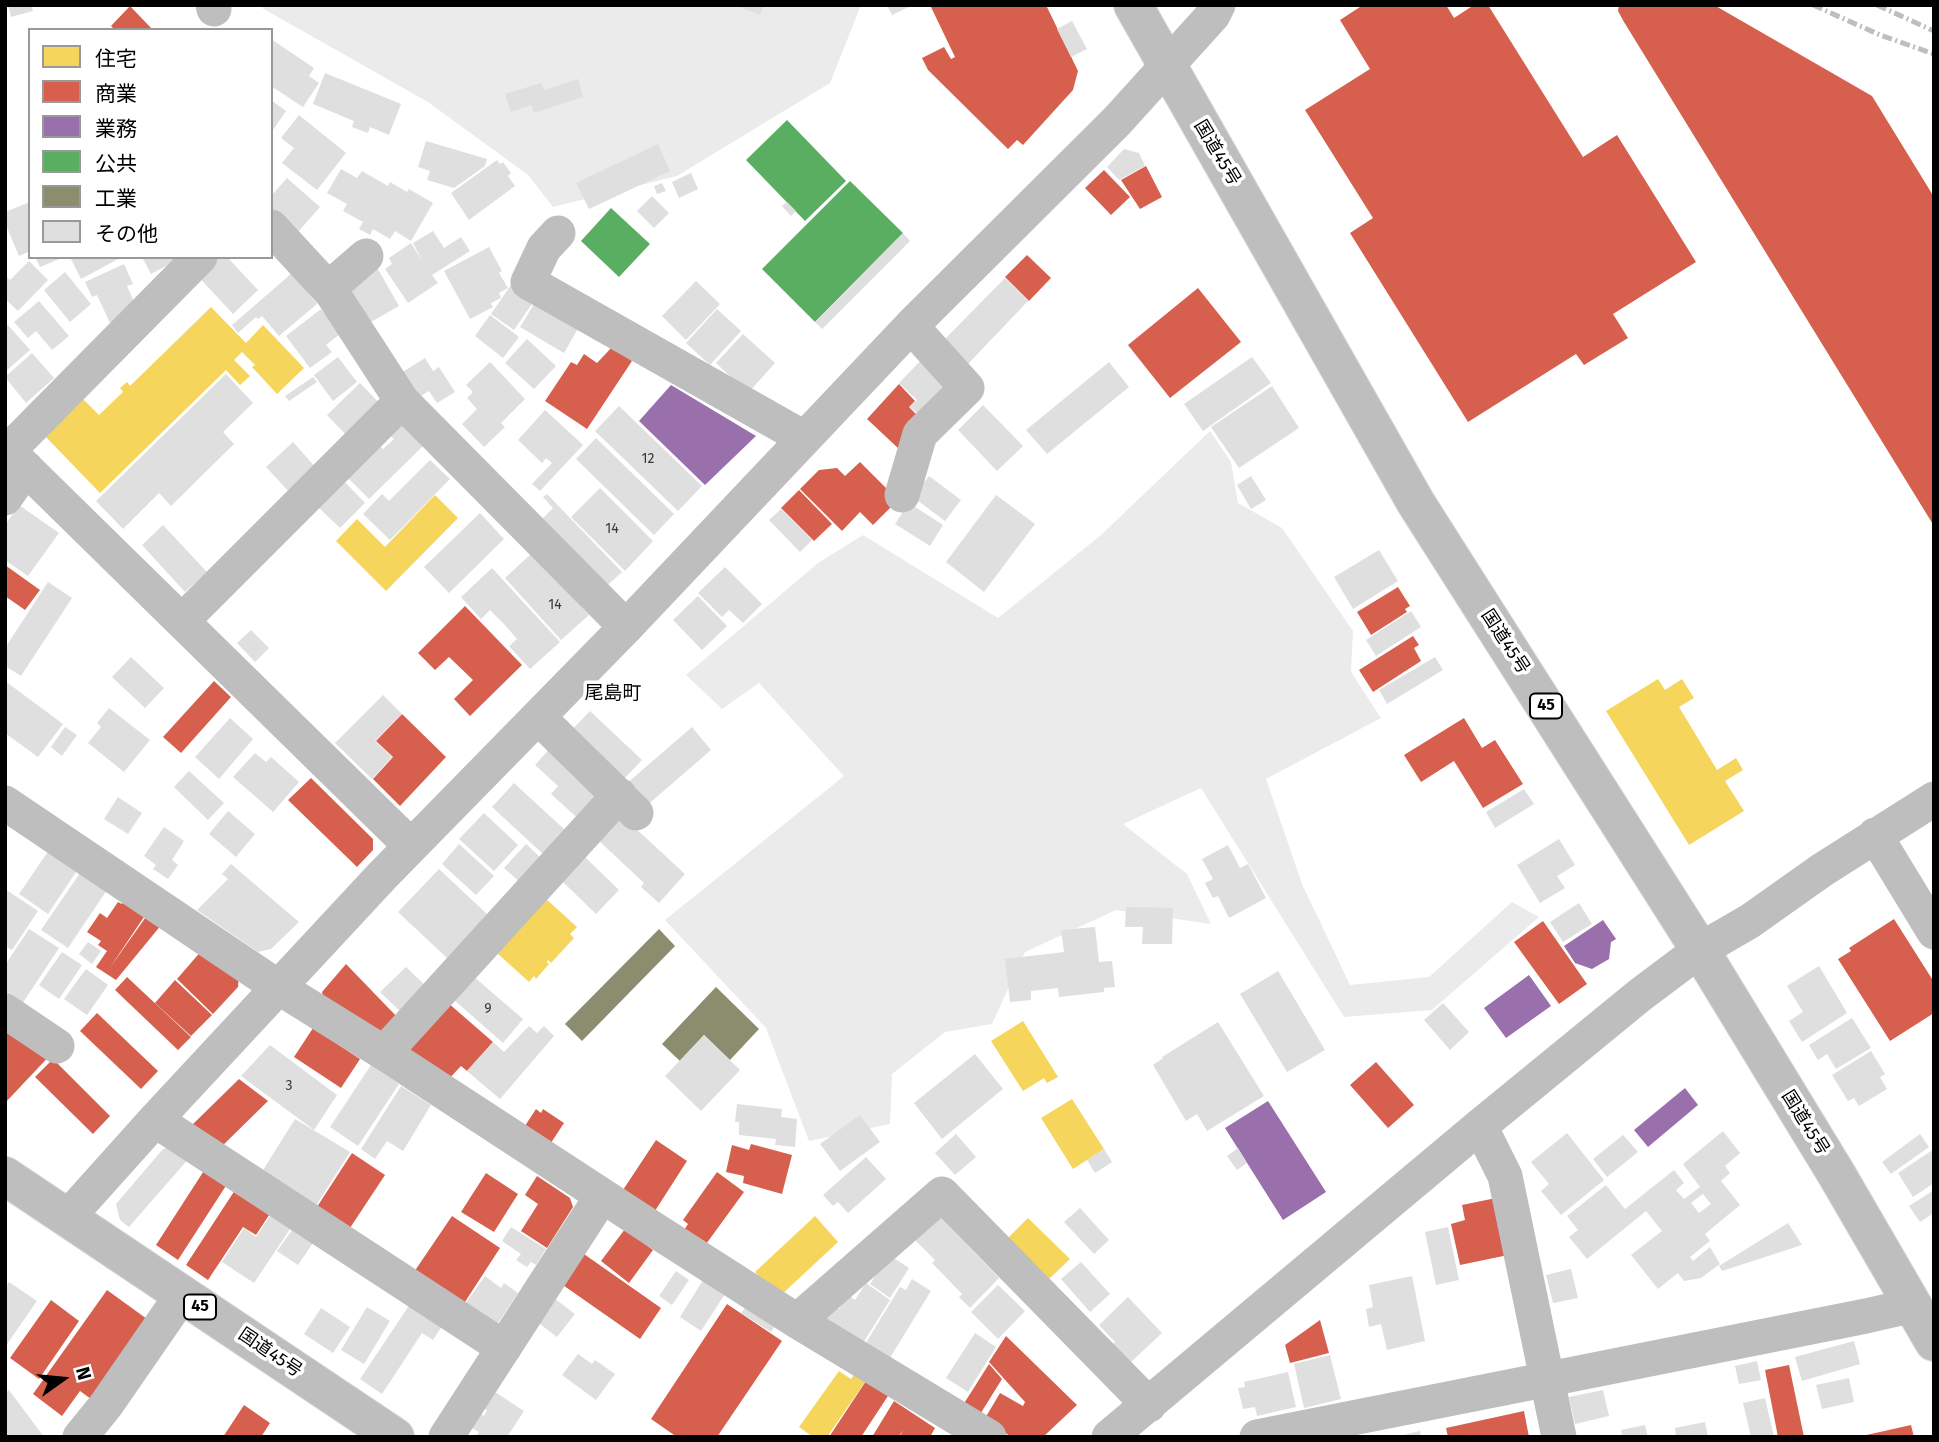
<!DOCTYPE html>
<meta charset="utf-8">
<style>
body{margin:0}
#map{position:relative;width:1939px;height:1442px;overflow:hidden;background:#fff;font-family:"Fira Sans","Noto Sans JP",sans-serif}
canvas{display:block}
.frame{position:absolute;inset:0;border:7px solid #000;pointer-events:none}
.legend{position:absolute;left:28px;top:28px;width:245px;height:231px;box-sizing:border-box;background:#fff;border:2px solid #999;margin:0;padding:9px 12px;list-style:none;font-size:21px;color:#000}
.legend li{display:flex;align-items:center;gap:14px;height:35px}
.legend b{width:35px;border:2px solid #999}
.north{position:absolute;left:28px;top:1344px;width:70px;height:70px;-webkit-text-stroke:5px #fff;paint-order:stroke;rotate:75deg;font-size:19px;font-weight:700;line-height:28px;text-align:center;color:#000}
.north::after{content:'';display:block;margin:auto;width:24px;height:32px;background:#000;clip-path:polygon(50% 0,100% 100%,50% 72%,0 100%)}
</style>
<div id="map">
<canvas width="1939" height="1442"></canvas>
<div class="frame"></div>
<ul class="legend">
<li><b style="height:19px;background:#f6d55c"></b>住宅</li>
<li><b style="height:19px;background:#d6604d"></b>商業</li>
<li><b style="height:19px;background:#9970ab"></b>業務</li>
<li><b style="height:19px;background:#5aae61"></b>公共</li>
<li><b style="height:19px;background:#8c8c6e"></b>工業</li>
<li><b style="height:19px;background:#dfdfdf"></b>その他</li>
</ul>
<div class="north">N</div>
</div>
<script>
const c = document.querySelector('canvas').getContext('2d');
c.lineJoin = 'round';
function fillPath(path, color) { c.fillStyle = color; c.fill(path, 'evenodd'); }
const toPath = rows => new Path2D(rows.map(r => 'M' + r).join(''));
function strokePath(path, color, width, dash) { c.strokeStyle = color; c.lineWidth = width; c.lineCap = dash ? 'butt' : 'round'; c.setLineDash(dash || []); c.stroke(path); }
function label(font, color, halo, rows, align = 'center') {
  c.font = font + ' "Fira Sans","Noto Sans JP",sans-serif'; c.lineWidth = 7; c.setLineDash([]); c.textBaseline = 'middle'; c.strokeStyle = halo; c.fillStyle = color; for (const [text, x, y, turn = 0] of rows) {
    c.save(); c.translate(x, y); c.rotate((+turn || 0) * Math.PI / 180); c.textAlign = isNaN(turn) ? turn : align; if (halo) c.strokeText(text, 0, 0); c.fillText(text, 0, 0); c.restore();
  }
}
const green = toPath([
 [266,5,861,5,830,83,677,176,553,207,528,175,428,102,262,8],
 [1210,431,1231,462,1238,503,1282,528,1353,631,1351,672,1381,718,1266,779,1302,884,1350,985,1429,977,1512,902,1539,917,1432,1010,1344,1017,1201,788,1123,824,1187,874,1211,924,1116,910,1025,952,992,1024,945,1032,892,1074,890,1124,809,1141,766,1028,665,920,844,776,759,683,722,709,686,675,818,563,863,535,998,618,1101,535]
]);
const homes = toPath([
 [211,307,246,343,263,325,304,368,277,394,252,367,255,365,242,352,234,360,250,376,240,385,226,370,100,493,44,435,82,398,99,415,123,392,120,388,127,382,130,386],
 [435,495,458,518,386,591,336,541,357,519,385,547],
 [1658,679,1665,690,1682,679,1694,698,1679,707,1717,770,1736,758,1743,770,1725,781,1744,811,1689,845,1606,711],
 [545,898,577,927,570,934,574,938,551,963,548,960,547,962,549,964,536,979,534,976,529,982,496,952],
 [1023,1021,1058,1077,1047,1083,1044,1078,1023,1091,991,1041],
 [1072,1099,1104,1149,1073,1169,1041,1118],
 [815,1216,838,1242,779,1297,755,1272],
 [1028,1218,1070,1259,1048,1280,1007,1239],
 [839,1371,851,1379,856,1372,867,1379,827,1437,813,1437,799,1427]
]);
const shops = toPath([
 [930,5,1046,5,1078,71,1073,90,1023,145,1017,140,1008,149,928,70,922,58,944,47,951,59,955,57],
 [1363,5,1446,5,1454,18,1474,5,1488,5,1583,157,1617,135,1696,262,1613,314,1628,338,1584,365,1576,354,1468,422,1350,233,1373,218,1305,110,1370,69,1340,20],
 [1619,5,1714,5,1872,96,1934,197,1934,526,1624,22,1618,11],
 [130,6,153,30,115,30,111,26],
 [1146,166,1162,197,1140,209,1121,180],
 [1104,170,1130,197,1111,215,1085,188],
 [1027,255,1051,278,1029,301,1005,277],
 [1198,288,1241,342,1170,398,1128,345],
 [612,347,632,361,587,429,545,401,571,362,577,365,584,354,597,363],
 [899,384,915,401,909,407,920,418,899,449,867,419],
 [860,462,898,500,873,525,860,512,842,531,800,489,819,470,837,468,845,476],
 [799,490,832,524,814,541,781,508],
 [5,565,40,590,25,610,5,596],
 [1398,587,1410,606,1405,609,1407,612,1371,635,1357,612],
 [465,606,522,665,470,716,454,699,473,680,449,657,435,670,418,653],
 [1413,636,1419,645,1414,648,1421,661,1373,692,1359,670],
 [214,681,231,697,181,753,163,737],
 [402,714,446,757,400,806,373,779,393,757,376,741],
 [1464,718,1482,748,1495,740,1523,784,1483,808,1454,761,1421,782,1404,755],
 [311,778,373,839,373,850,357,867,288,800],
 [125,899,146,914,109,969,148,914,162,924,116,980,96,967,107,951,98,945,101,941,87,932,100,913,107,918,118,902,122,904],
 [1894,919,1934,982,1934,1013,1890,1041,1838,959,1851,951,1849,948],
 [1543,921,1587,984,1559,1004,1514,942],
 [203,949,239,973,238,987,213,1014,177,979],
 [346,964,400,1020,379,1041,325,1004,322,992],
 [127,977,191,1037,178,1050,115,990],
 [175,980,212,1015,191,1036,155,1003],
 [447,1002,493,1042,467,1071,461,1066,445,1083,400,1053],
 [97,1013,158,1071,141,1089,80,1031],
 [5,1019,55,1050,5,1103],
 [313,1028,360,1059,341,1088,294,1057],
 [53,1059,110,1116,93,1134,35,1077],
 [1376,1062,1414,1105,1388,1128,1350,1085],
 [239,1079,268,1101,216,1152,191,1126],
 [536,1109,541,1113,543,1109,564,1123,547,1149,521,1132],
 [656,1140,687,1161,653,1214,621,1193],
 [751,1144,792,1155,782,1194,743,1183,744,1176,726,1172,732,1145,749,1150],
 [352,1153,385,1175,346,1234,313,1213],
 [207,1166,229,1181,178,1260,156,1245],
 [717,1172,744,1192,701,1251,680,1236,688,1224,683,1220],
 [486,1173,518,1194,494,1232,461,1212],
 [537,1176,570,1198,573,1207,547,1248,521,1231,538,1204,525,1195],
 [237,1187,273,1209,256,1235,243,1227,208,1280,186,1265],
 [1501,1197,1513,1254,1460,1265,1451,1224,1465,1220,1462,1205],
 [452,1216,500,1248,463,1305,414,1272],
 [625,1229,653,1250,629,1283,601,1261],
 [581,1252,661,1308,640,1339,560,1283],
 [107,1290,147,1319,95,1402,80,1391,62,1416,33,1394],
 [51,1300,79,1321,39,1379,10,1358],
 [727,1304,782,1341,717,1437,677,1437,651,1419],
 [1320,1320,1329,1353,1290,1363,1285,1345],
 [1006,1336,1077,1405,1043,1437,1012,1437,984,1420,1000,1393,1023,1406,1025,1402,989,1362],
 [989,1364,1002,1379,979,1416,963,1405],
 [1789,1365,1804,1437,1778,1437,1765,1370],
 [866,1381,888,1396,861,1437,829,1437],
 [894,1401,935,1428,930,1437,900,1437,903,1430,899,1437,872,1437],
 [244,1405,270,1423,261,1437,223,1437],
 [1524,1411,1529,1437,1448,1437,1446,1428],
 [1911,1425,1914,1437,1862,1437,1862,1436]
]);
const offices = toPath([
 [671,385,756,436,705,485,639,421],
 [1603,920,1616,939,1611,942,1609,959,1592,969,1575,963,1564,946],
 [1529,975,1551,1006,1506,1038,1484,1008],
 [1685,1088,1698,1105,1648,1147,1634,1130],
 [1268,1101,1326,1192,1283,1220,1225,1128]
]);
const public = toPath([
 [787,120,846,181,805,221,746,160],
 [850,181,903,233,815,322,762,269],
 [611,208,650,244,619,277,581,241]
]);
const industry = toPath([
 [659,929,675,946,582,1041,565,1024],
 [716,987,759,1029,730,1060,704,1035,680,1061,662,1044]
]);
const building = toPath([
 [8,5,31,5,33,11,11,17],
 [735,5,764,5,760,15],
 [887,5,913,5,892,15],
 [1072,21,1087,49,1071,57,1057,29],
 [271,39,314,68,309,76,319,83,303,107,271,86],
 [325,73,401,104,389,135,370,127,368,133,352,127,354,121,313,104],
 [578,79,583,97,534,113,531,105,511,112,505,94,541,83,544,90],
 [271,100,286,111,271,133],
 [299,115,346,153,317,190,282,163,294,148,281,138],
 [426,141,487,159,485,166,454,188,427,180,430,171,418,167],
 [658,144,670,171,589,209,576,183],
 [1124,149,1139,153,1145,166,1119,180,1107,167],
 [497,160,500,164,503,162,511,173,508,176,515,186,469,220,451,193],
 [341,169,357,178,362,171,388,186,390,182,407,192,409,189,433,203,411,241,395,231,390,239,373,229,370,235,359,229,363,222,343,211,347,204,327,193],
 [691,173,698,189,679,198,672,182],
 [287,178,320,207,298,232,271,208,271,196],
 [662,183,666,191,657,194,654,186],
 [652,196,669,213,654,228,637,211],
 [30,202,30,251,19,256,5,223,5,212],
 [787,202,796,211,791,216,782,206],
 [433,231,444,248,461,237,470,251,432,275,438,283,408,303,385,269,392,264,389,258,411,243,423,262,413,243],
 [903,233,910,241,822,329,815,322],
 [489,247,502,271,499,273,508,288,499,293,501,298,491,303,493,307,470,319,444,271],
 [35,257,64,257,40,267],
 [70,257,122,257,81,279],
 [142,257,183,257,151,274],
 [212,257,227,257,258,290,233,314,195,273],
 [29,261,48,280,18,311,5,299,5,276,10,280],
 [124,264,133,284,127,286,136,306,126,315,110,323,97,295,92,297,85,282],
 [375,264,399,306,369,323,345,282],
 [65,272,91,304,70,322,44,290],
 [292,273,317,304,279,336,262,316,258,319,256,317,238,333,232,325],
 [1005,278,1028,301,967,365,943,341],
 [696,281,720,304,686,340,662,316],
 [513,282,536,298,514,330,491,314],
 [537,299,580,325,564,353,520,327],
 [39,301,69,336,52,350,36,331,28,338,14,322],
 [321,309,340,334,326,345,332,352,310,368,286,336],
 [717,309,741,331,710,365,686,343],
 [490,315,519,337,503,358,475,336],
 [8,325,30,350,5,372,5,328],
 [743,334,775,363,748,393,716,363],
 [527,339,556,366,534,389,505,363],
 [32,353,54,378,26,403,5,377],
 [926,355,954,383,921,417,910,407,917,400,899,383],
 [338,357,357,382,333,401,314,375],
 [1252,357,1271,383,1203,431,1184,404],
 [425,358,433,371,439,367,455,392,437,403,429,391,416,399,401,373],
 [490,362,525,399,501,423,505,427,484,447,462,424,477,409,467,398,473,392,466,385],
 [1109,362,1129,387,1047,454,1026,430],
 [226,374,253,403,223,432,234,444,171,506,159,493,123,529,96,501],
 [313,377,317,382,289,401,285,396],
 [360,383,385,409,352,441,327,415],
 [1272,386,1299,428,1239,468,1211,427],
 [983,405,1023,446,997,471,958,430],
 [619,406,702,486,678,511,595,431],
 [545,410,583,445,540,491,532,484,552,463,546,458,542,463,518,440],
 [401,424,423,446,369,499,347,477,380,446,383,449,394,439,390,435],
 [596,438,674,514,654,535,576,459],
 [293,442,318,470,291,494,266,467],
 [430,460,450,479,390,540,363,514,382,494,389,501],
 [929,476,961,500,945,521,913,497],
 [1251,476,1266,500,1251,509,1237,485],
 [341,478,365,503,340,528,315,504],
 [600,488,653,541,625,571,571,517],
 [547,494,622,572,600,592,541,520,553,508,543,497],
 [996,495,1035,524,984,592,946,562],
 [909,503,943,525,930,546,895,524],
 [19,505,59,533,28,576,5,560,5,525],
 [781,509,812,540,800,552,769,520],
 [480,513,504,539,449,593,424,567],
 [163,525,207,572,185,592,142,545],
 [1379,550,1398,581,1353,609,1334,577],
 [532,553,589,615,561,640,505,578],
 [725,567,762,604,743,623,729,610,722,617,698,593],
 [492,568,560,642,530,669,509,646,517,639,504,624,490,610,481,619,461,597],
 [48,582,72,598,21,676,5,666,5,648],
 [698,596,727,626,702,650,673,620],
 [1411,611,1421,627,1376,656,1366,640],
 [251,630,269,648,255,662,237,643],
 [131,657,164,688,145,708,112,677],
 [1435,657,1443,670,1387,704,1379,690],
 [5,681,63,724,38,757,5,733],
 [383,695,402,714,375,741,392,757,372,779,335,743],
 [109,708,150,740,124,772,88,743,101,727,97,723],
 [590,711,642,760,622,781,570,732],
 [230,718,253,739,219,779,195,757],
 [65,727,77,735,62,756,51,747],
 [692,727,711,750,644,808,625,785],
 [553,745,608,795,583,823,551,794,558,786,535,765],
 [255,753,266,762,271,757,299,782,273,812,233,777],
 [189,771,224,803,208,820,174,787],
 [514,783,565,830,543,854,492,807],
 [1524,789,1534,804,1495,828,1486,812],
 [118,797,142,813,128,834,104,819],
 [228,811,255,834,236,857,209,834],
 [484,813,518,845,494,871,459,839],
 [620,814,685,874,659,903,641,887,644,883,597,839],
 [164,827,184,841,172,860,178,865,168,879,153,869,156,865,144,856],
 [1559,839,1575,865,1557,876,1565,888,1540,903,1517,865],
 [459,844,494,876,476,895,442,864],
 [526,844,545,862,524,886,504,868],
 [1228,845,1240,868,1248,864,1266,898,1229,918,1218,896,1213,898,1205,883,1213,879,1202,859],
 [51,847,80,866,48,914,19,894],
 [585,857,619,890,596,914,562,881],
 [231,864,299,922,271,949,258,952,197,910,228,879,222,874],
 [439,869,488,915,447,958,398,912],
 [82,870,109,887,68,948,41,930],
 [5,889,38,911,12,950,5,946],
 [1579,903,1592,924,1563,942,1550,922],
 [1126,907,1173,908,1172,944,1142,944,1143,927,1125,927],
 [1095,927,1099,962,1112,961,1115,987,1104,988,1104,992,1059,997,1058,988,1031,991,1031,1000,1010,1002,1005,959,1064,952,1061,930],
 [29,929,59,948,22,1004,5,993,5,965],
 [88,942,101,951,92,964,79,954],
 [62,952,82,965,59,999,39,985],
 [1819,966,1847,1013,1802,1042,1789,1021,1803,1012,1787,986],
 [406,967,428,988,403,1014,380,992],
 [86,969,108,985,87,1015,64,999],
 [1278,971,1325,1050,1287,1072,1240,994],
 [473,976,523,1019,503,1043,453,999],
 [1443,1003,1469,1032,1450,1050,1424,1020],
 [1852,1018,1871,1048,1836,1069,1827,1054,1818,1060,1809,1045],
 [1218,1022,1264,1096,1207,1131,1197,1114,1186,1121,1153,1065,1163,1058,1162,1057],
 [529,1026,537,1033,544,1026,554,1036,500,1099,467,1071,493,1042,504,1052],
 [704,1035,740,1070,701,1111,665,1076],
 [270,1045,337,1095,314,1130,241,1076],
 [1871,1051,1885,1074,1880,1077,1887,1089,1859,1106,1854,1098,1848,1101,1832,1075],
 [975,1054,1003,1089,942,1139,914,1103],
 [371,1065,399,1084,358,1146,330,1127],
 [401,1086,431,1105,403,1151,387,1141,375,1159,361,1149],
 [737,1104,782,1109,781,1117,797,1119,795,1147,775,1145,776,1139,739,1135,739,1122,735,1122],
 [860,1115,880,1142,840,1171,820,1144],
 [295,1119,350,1152,312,1212,258,1178],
 [1723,1131,1740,1153,1725,1166,1730,1173,1721,1181,1740,1205,1705,1234,1710,1241,1690,1257,1693,1261,1710,1247,1720,1264,1701,1278,1684,1281,1678,1273,1658,1289,1631,1255,1662,1231,1646,1211,1587,1259,1569,1237,1578,1230,1567,1216,1606,1185,1625,1209,1674,1170,1684,1183,1676,1190,1684,1199,1700,1187,1683,1164],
 [1703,1194,1711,1204,1699,1213,1691,1203],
 [1567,1133,1604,1180,1561,1215,1541,1191,1549,1184,1531,1162],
 [956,1134,976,1157,955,1175,935,1153],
 [1920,1134,1929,1147,1891,1174,1882,1162],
 [1623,1135,1638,1152,1607,1177,1593,1159],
 [176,1145,190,1157,129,1227,120,1220,116,1204,163,1149],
 [1238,1148,1247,1163,1237,1170,1227,1156],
 [1104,1149,1112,1162,1095,1173,1087,1160],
 [1934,1149,1934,1183,1913,1197,1898,1173],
 [866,1157,886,1179,848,1213,838,1202,833,1206,823,1195],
 [1934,1190,1934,1213,1920,1222,1909,1206],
 [1080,1208,1109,1240,1094,1254,1064,1222],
 [274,1210,294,1223,254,1283,222,1262,244,1228,256,1237],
 [939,1216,999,1278,970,1308,959,1297,962,1294,932,1263,935,1260,915,1240],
 [1788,1223,1802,1245,1722,1271,1719,1266],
 [295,1226,315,1240,298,1265,277,1251],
 [511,1227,546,1249,536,1265,531,1262,527,1267,516,1260,521,1254,502,1241],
 [1448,1227,1459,1280,1436,1285,1425,1232],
 [889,1255,909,1268,890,1298,870,1284],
 [1081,1262,1110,1294,1090,1312,1061,1279],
 [1571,1269,1578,1298,1553,1303,1546,1275],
 [676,1271,689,1280,672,1305,659,1296],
 [485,1276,501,1288,504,1283,518,1293,494,1329,463,1307],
 [1412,1276,1425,1341,1387,1350,1381,1324,1369,1327,1366,1309,1373,1307,1369,1285],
 [912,1279,931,1291,888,1361,864,1346,900,1287,906,1290],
 [703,1280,725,1294,701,1331,680,1317],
 [9,1282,37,1301,5,1347,5,1288],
 [866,1283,890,1300,860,1348,822,1323,834,1306,839,1309,848,1295,855,1300],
 [998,1285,1025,1311,998,1339,971,1312],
 [550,1295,575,1314,557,1337,532,1318],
 [1128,1297,1162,1333,1129,1364,1111,1346,1115,1342,1099,1325],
 [412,1301,444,1323,433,1340,422,1333,382,1394,360,1379],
 [367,1307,390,1321,364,1364,341,1350],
 [321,1308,350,1327,333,1353,304,1334],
 [745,1308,774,1327,771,1332,741,1313],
 [975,1333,996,1347,968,1392,946,1378],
 [1854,1341,1860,1364,1802,1381,1795,1357],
 [578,1354,592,1364,595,1360,615,1374,596,1400,562,1375],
 [1330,1355,1341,1399,1304,1408,1294,1364],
 [1757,1361,1761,1380,1739,1384,1735,1366],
 [1288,1372,1296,1407,1257,1416,1255,1407,1243,1409,1238,1388,1245,1387,1244,1382],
 [1849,1378,1854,1402,1822,1409,1816,1385],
 [489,1388,524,1411,507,1437,476,1437,479,1432,464,1424,473,1409,484,1416,487,1410,478,1404],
 [9,1390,44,1437,5,1436,5,1393],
 [1603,1390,1609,1416,1575,1424,1569,1397],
 [1765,1398,1774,1437,1751,1437,1743,1403],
 [1705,1422,1708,1437,1676,1437,1675,1428],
 [1645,1425,1648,1437,1622,1437,1621,1430],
 [1420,1431,1421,1437,1399,1437,1399,1436]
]);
const minor = toPath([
 [213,5,214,9],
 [271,227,332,293,402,401,626,627],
 [558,233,544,248,528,282,804,438],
 [328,289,366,256],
 [5,448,411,846],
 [8,451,200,257],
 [902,495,920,434,967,388,911,326],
 [5,498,26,468],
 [182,621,402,401],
 [538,717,636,813],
 [5,803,278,987,384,1053,658,1232,797,1321,989,1437],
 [1875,835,1934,932],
 [5,1011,57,1046],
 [384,1053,619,795],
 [155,1120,504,1348],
 [1480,1126,1505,1176,1559,1437],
 [67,1218,155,1120,382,876,626,627,911,326,1117,121,1213,15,1218,5],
 [797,1321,942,1194,1149,1405],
 [80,1437,106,1405,182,1295],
 [446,1437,602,1196],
 [1109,1437,1480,1126,1640,995,1700,950,1750,921,1822,870,1934,799],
 [1257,1437,1866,1316,1914,1305]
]);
const highway = toPath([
 [1133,5,1416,503,1700,950,1837,1175,1934,1342],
 [5,1176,395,1437]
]);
const rail = toPath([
 [1813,5,1880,35,1934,54],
 [1877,5,1934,31]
]);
const numberNames = [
 ["12",648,459],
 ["14",612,529],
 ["14",555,605],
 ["9",488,1009],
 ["3",289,1086]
];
const shields = [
 [1546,706,32],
 [200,1307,32]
];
const shieldNames = [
 ["45",1546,706],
 ["45",200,1307]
];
const streetNames = [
 ["国道45号",1217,153,59],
 ["国道45号",1505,642,57],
 ["国道45号",1805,1123,58],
 ["国道45号",270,1353,34]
];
const neighbourhoodNames = [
 ["尾島町",613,694]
];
fillPath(green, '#ebebeb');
fillPath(homes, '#f6d55c');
fillPath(shops, '#d6604d');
fillPath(offices, '#9970ab');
fillPath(public, '#5aae61');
fillPath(industry, '#8c8c6e');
fillPath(building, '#dfdfdf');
strokePath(highway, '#dbdbdb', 40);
strokePath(minor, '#bebebe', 35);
strokePath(highway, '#bebebe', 38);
strokePath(rail, '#bebebe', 5, [10, 3.5, 2, 3.5]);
label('14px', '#383838', null, numberNames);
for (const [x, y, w] of shields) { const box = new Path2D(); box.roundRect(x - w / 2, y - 12.5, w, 25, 5); c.fillStyle = '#fff'; c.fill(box); strokePath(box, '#000', 2); }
label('bold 16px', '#000', null, shieldNames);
label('18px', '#000', '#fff', streetNames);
label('19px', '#000', '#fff', neighbourhoodNames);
</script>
